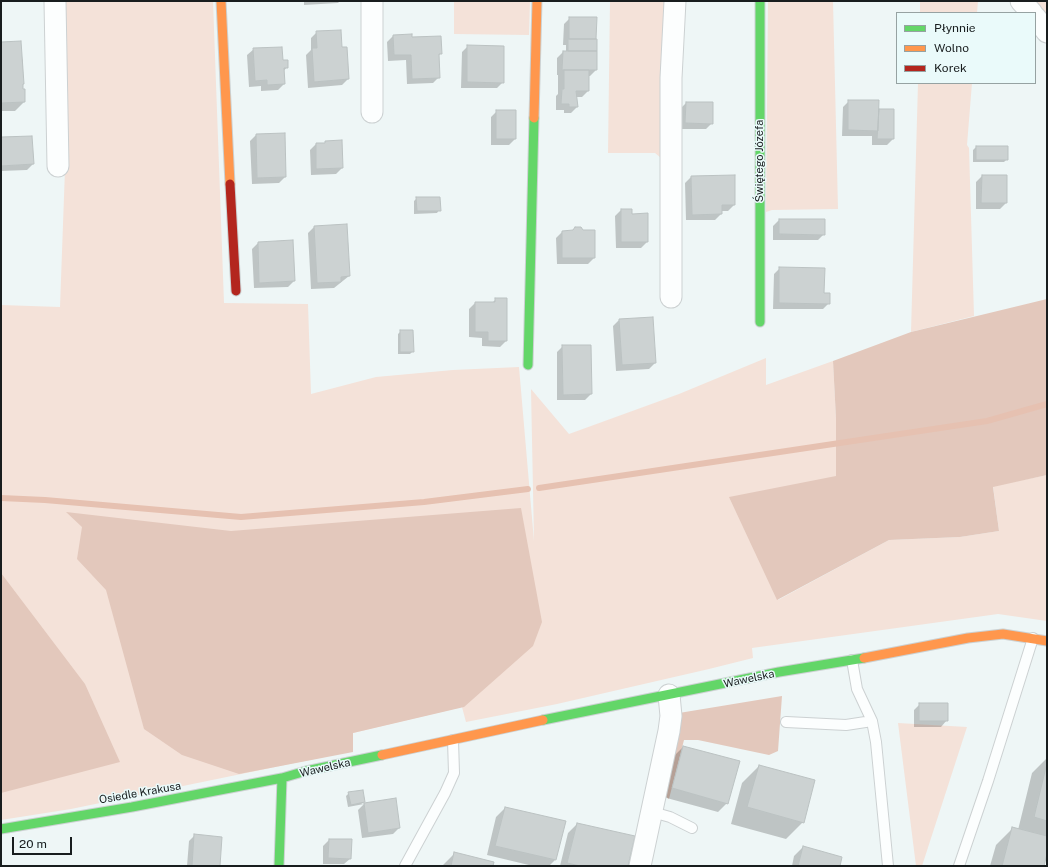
<!DOCTYPE html>
<meta charset="utf-8">
<style>
body{margin:0}
#map{position:relative;width:1048px;height:867px;overflow:hidden;background:#eef6f6;font-family:"Public Sans",sans-serif}
canvas{display:block}
.frame{position:absolute;inset:0;border:2px solid #181d1e;pointer-events:none}
.legend{position:absolute;left:896px;top:12px;width:140px;height:72px;box-sizing:border-box;background:#eafafa;border:1px solid #96a2a2;margin:0;padding:5px 7px;list-style:none;font-size:12px;color:#181d1e}
.legend li{display:flex;align-items:center;gap:8px;height:20px}
.legend b{width:20px;border:1px solid #96a2a2}
.scale{position:absolute;left:12px;top:837px;width:60px;height:18px;box-sizing:border-box;border:2px solid #181d1e;border-top:0;padding-left:5px;font-size:12px;line-height:14px;white-space:nowrap;color:#181d1e;-webkit-text-stroke:3px #eafafa;paint-order:stroke}
</style>
<div id="map">
<canvas width="1048" height="867"></canvas>
<div class="frame"></div>
<ul class="legend">
<li><b style="height:5px;background:#63d668"></b>Płynnie</li>
<li><b style="height:5px;background:#ff974d"></b>Wolno</li>
<li><b style="height:5px;background:#b3261e"></b>Korek</li>
</ul>
<div class="scale">20 m</div>
</div>
<script>
const c = document.querySelector('canvas').getContext('2d');
c.lineJoin = 'round';
function fillPath(path, color) { c.fillStyle = color; c.fill(path, 'evenodd'); }
const toPath = rows => new Path2D(rows.map(r => 'M' + r).join(''));
function strokePath(path, color, width, dash) { c.strokeStyle = color; c.lineWidth = width; c.lineCap = dash ? 'butt' : 'round'; c.setLineDash(dash || []); c.stroke(path); }
function label(font, color, halo, rows, align = 'center') {
  c.font = font + ' "Public Sans",sans-serif'; c.lineWidth = 3; c.setLineDash([]); c.textBaseline = 'middle'; c.strokeStyle = halo; c.fillStyle = color; for (const [text, x, y, turn = 0] of rows) {
    c.save(); c.translate(x, y); c.rotate((+turn || 0) * Math.PI / 180); c.textAlign = isNaN(turn) ? turn : align; if (halo) c.strokeText(text, 0, 0); c.fillText(text, 0, 0); c.restore();
  }
}
const green = toPath([
 [63,1,213,1,224,303,308,304,311,394,376,377,453,370,519,367,534,541,531,389,569,434,679,394,766,358,766,385,833,361,836,419,836,476,778,600,889,540,960,537,999,531,993,486,1047,475,1047,621,998,614,752,648,753,658,709,669,557,704,466,722,462,707,353,733,324,757,71,809,1,820,1,305,60,307,65,169],
 [454,1,530,1,529,35,454,34],
 [610,1,672,1,661,158,655,153,608,153],
 [768,1,833,1,838,209,772,210,766,212],
 [920,1,978,1,977,13,920,13],
 [1032,1,1047,1,1047,19],
 [918,83,972,83,967,145,969,148,974,316,911,332],
 [898,723,967,727,922,866,916,866]
]);
const forest = toPath([
 [1047,299,1047,475,993,487,999,531,960,537,889,540,777,600,729,497,836,476,836,419,833,361,911,332],
 [521,508,542,622,533,646,464,707,353,733,353,752,239,774,182,755,144,729,106,590,77,559,82,527,66,512,231,531],
 [1,573,85,684,120,762,1,793],
 [782,696,778,751,769,755,698,740,684,740,669,799,665,796,679,713]
]);
const shadow = toPath([
 [304,1,340,1,338,3,304,5],
 [570,18,596,70,590,76,588,76,588,91,582,97,576,97,577,107,571,113,564,113,564,110,556,110,556,96,558,94,558,75,557,75,557,58,563,52,566,52,566,45,563,45,564,24],
 [317,32,341,48,348,79,342,85,308,88,306,55,311,50,311,38],
 [393,36,411,38,441,53,438,56,439,77,433,83,407,84,406,60,388,61,387,42],
 [1,43,23,60,23,84,22,85,24,102,15,111,1,111],
 [468,46,503,82,497,88,461,88,462,52],
 [254,49,282,61,287,67,283,72,284,84,278,90,261,91,261,86,249,87,247,55],
 [849,101,878,110,893,110,893,139,887,145,872,145,872,136,842,136,843,107],
 [686,103,712,123,706,129,680,129,680,109],
 [497,111,515,139,509,145,491,145,491,117],
 [256,135,285,177,279,183,252,184,250,141],
 [1,138,33,164,27,170,1,171],
 [326,142,342,168,336,174,311,175,310,150,316,144,324,144],
 [976,147,1007,159,1004,162,973,162,973,150],
 [982,176,1006,203,1000,209,976,209,976,182],
 [691,177,734,205,728,211,721,211,721,214,715,220,686,220,685,183],
 [417,198,439,210,437,213,414,214,414,201],
 [621,210,647,242,641,248,616,248,615,216],
 [779,220,824,234,818,240,773,240,773,226],
 [314,227,349,276,334,288,311,289,308,233],
 [575,228,594,258,588,264,557,264,556,238,562,232,571,232],
 [292,241,294,281,288,287,254,288,252,249,258,243],
 [780,268,823,294,829,303,823,309,773,309,774,274],
 [496,299,506,341,500,347,482,346,482,338,469,337,469,309,475,303,492,303],
 [619,320,655,363,649,369,616,371,613,326],
 [401,331,413,351,410,354,398,354,398,334],
 [563,346,591,394,585,400,557,400,557,352],
 [920,704,947,720,941,727,914,727,914,710],
 [683,747,727,803,718,812,663,797,674,756],
 [1047,758,1047,850,1043,866,990,866,996,845,1013,828,1018,830,1032,773],
 [759,766,803,822,786,839,731,824,742,783],
 [349,793,364,802,361,804,395,799,399,828,393,834,362,838,358,810,364,804,348,807,346,796],
 [505,808,565,821,555,860,549,866,533,866,487,855,496,817],
 [577,824,627,866,560,866,568,833],
 [195,835,219,866,187,866,189,841],
 [329,840,351,840,351,858,344,864,323,864,323,846],
 [803,847,839,866,792,866,794,856],
 [455,853,492,866,442,866]
]);
const stream = toPath([
 [539,488,987,421,1047,404],
 [1,498,45,500,241,517,424,502,528,489]
]);
const building = toPath([
 [569,17,597,17,596,39,569,39,569,17],
 [341,30,342,47,347,47,349,79,314,82,312,48,317,48,316,31,341,30],
 [412,34,412,37,441,36,442,54,439,54,440,78,412,79,411,55,394,55,393,35,412,34],
 [568,39,597,39,597,51,568,51,568,39],
 [21,41,24,84,23,84,23,89,25,89,25,102,1,103,1,42,21,41],
 [467,45,504,46,504,83,467,82,467,45],
 [282,47,283,60,288,60,288,68,284,68,285,84,267,85,267,80,255,81,253,48,282,47],
 [563,51,597,51,597,70,562,70,563,51],
 [564,70,589,70,589,91,576,91,578,107,569,107,569,104,561,104,562,89,564,89,564,70],
 [848,100,879,100,878,131,848,130,848,100],
 [686,102,713,102,713,124,685,123,686,102],
 [879,109,894,109,894,139,877,139,879,109],
 [496,110,516,110,516,139,496,139,496,110],
 [285,133,286,177,257,178,256,134,285,133],
 [32,136,34,164,1,166,1,137,32,136],
 [342,140,343,168,316,169,316,143,325,143,325,141,342,140],
 [976,146,1008,146,1008,160,976,160,976,146],
 [735,175,735,205,722,205,722,214,692,215,691,176,735,175],
 [982,175,1007,175,1007,203,981,203,982,175],
 [416,197,440,197,441,211,417,211,416,197],
 [621,209,632,209,632,214,648,213,648,242,621,242,621,209],
 [779,219,825,219,825,235,779,234,779,219],
 [347,224,350,276,341,277,341,282,317,283,314,226,347,224],
 [575,227,581,227,583,230,595,230,595,258,562,258,562,231,573,230,575,227],
 [293,240,295,281,259,283,258,242,293,240],
 [779,267,825,268,824,293,830,293,830,304,779,303,779,267],
 [495,298,507,298,507,341,488,341,488,332,475,332,475,302,495,302,495,298],
 [653,317,656,363,622,365,619,319,653,317],
 [400,330,413,330,414,352,400,352,400,330],
 [562,345,591,345,592,394,563,395,562,345],
 [919,703,948,703,948,721,919,721,919,703],
 [683,746,740,761,728,804,672,788,683,746],
 [1047,763,1047,821,1034,817,1047,763],
 [759,765,815,780,804,823,747,807,759,765],
 [363,790,365,802,351,805,348,792,363,790],
 [396,798,400,828,368,833,364,803,396,798],
 [505,807,566,821,556,860,495,846,505,807],
 [577,823,635,836,628,866,580,866,567,863,577,823],
 [1012,827,1047,836,1047,854,1044,866,1002,866,1012,827],
 [194,834,222,837,220,866,192,866,194,834],
 [329,839,352,839,351,859,328,858,329,839],
 [803,846,842,857,840,866,798,866,803,846],
 [454,852,494,862,493,866,451,866,454,852]
]);
const lane = toPath([
 [852,660,857,689,872,721,876,742,888,866],
 [786,722,846,725,872,721],
 [652,812,670,817,692,828],
 [405,866,445,793,454,773,453,740],
 [959,866,988,781,1033,638]
]);
const street = toPath([
 [55,1,58,166],
 [1021,1,1032,13],
 [1035,17,1047,32],
 [372,112,372,1],
 [671,297,671,78,675,1],
 [640,866,669,731,671,716,669,695]
]);
const fast = toPath([
 [760,1,760,322],
 [528,365,534,118],
 [543,720,779,672,864,658],
 [1,829,132,807,282,778],
 [279,866,282,778,306,771,382,755]
]);
const slow = toPath([
 [221,1,230,184],
 [534,118,537,1],
 [864,658,968,638,1003,634,1047,641],
 [382,755,543,720]
]);
const jam = toPath([
 [230,184,236,291]
]);
const streetNames = [
 ["Świętego Józefa",760,161,-90],
 ["Wawelska",749,679,-12],
 ["Wawelska",325,768,-13],
 ["Osiedle Krakusa",140,793,-10]
];
fillPath(green, '#f4e2d9');
fillPath(forest, '#e3c8bc');
fillPath(shadow, '#0003');
strokePath(stream, '#e6c1b1', 6);
fillPath(building, '#ccd2d2');
strokePath(building, '#bbc2c2', 1);
strokePath(lane, '#ccd1d2', 12);
strokePath(street, '#ccd1d2', 23);
strokePath(fast, '#ccd1d2', 11);
strokePath(slow, '#ccd1d2', 11);
strokePath(jam, '#ccd1d2', 11);
strokePath(lane, '#fcfefe', 10);
strokePath(street, '#fcfefe', 21);
strokePath(fast, '#63d668', 9);
strokePath(slow, '#ff974d', 9);
strokePath(jam, '#b3261e', 9);
label('11px', '#181d1e', '#eafafa', streetNames);
</script>
